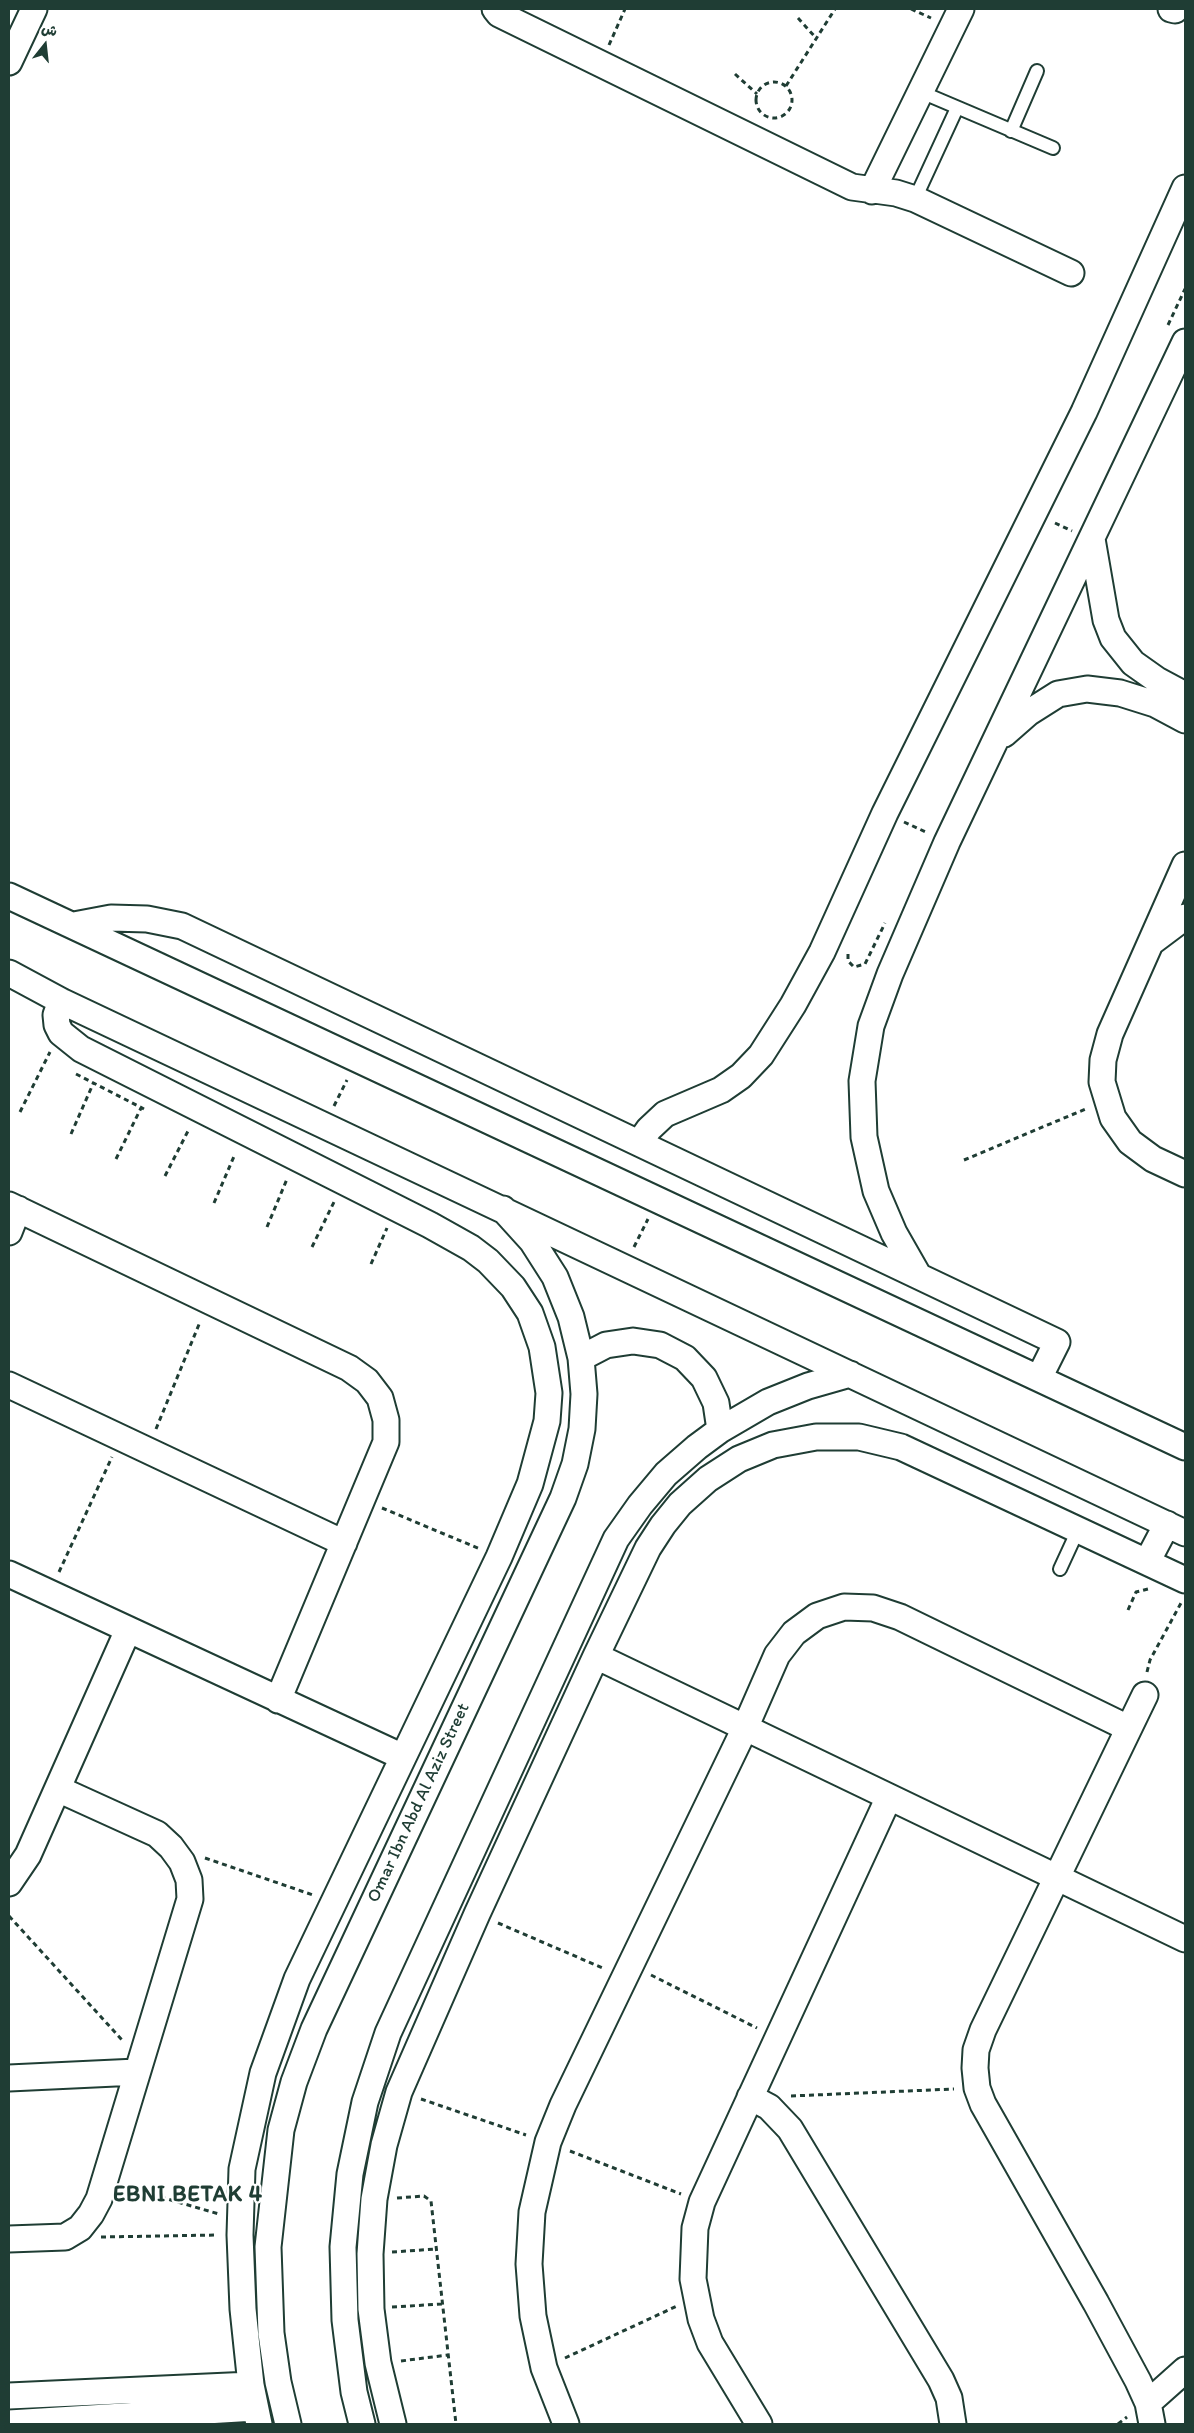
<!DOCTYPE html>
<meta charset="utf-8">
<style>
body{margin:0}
#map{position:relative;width:1194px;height:2433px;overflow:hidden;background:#fff;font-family:Itim,"Playpen Sans Arabic",sans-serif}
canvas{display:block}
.frame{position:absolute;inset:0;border:10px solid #1f3d34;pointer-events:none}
.north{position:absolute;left:20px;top:20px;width:50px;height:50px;-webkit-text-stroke:4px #fff;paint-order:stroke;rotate:16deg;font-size:14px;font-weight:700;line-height:20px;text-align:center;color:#1f3d34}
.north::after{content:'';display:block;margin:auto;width:18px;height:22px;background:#1f3d34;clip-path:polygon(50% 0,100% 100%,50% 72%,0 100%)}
</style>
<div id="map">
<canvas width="1194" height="2433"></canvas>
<div class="frame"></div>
<div class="north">ش</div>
</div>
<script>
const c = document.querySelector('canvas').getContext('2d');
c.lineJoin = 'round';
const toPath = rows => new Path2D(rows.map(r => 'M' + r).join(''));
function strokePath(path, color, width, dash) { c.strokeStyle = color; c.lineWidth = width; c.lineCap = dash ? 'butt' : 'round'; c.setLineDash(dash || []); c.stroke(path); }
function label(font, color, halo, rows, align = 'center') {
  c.font = font + ' Itim,sans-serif'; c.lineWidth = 4.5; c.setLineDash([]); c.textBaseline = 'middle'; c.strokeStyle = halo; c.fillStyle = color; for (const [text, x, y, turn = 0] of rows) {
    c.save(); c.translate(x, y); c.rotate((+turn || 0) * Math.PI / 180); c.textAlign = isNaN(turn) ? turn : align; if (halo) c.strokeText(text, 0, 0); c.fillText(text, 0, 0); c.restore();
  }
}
const path = toPath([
 [911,9,931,18],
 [798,18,816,38],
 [609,45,625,9],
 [735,74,757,94],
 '756 100a18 18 0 1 1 36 0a18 18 0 1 1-36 0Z',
 [786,86,835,9],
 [1168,325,1185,289],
 [1055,523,1072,531],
 [904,822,928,833],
 [848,954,848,961,854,967,865,964,885,923],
 [76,1074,144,1109],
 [334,1106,347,1080],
 [20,1112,50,1052],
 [71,1134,93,1084],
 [116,1159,141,1108],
 [964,1160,1088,1108],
 [165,1176,188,1131],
 [214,1203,235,1154],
 [267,1227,287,1179],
 [312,1247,334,1202],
 [634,1247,648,1219],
 [371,1264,387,1228],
 [156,1429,200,1322],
 [382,1508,480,1549],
 [59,1572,112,1457],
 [1128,1610,1136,1592,1148,1589],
 [1147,1672,1150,1660,1181,1603],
 [205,1858,313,1895],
 [9,1916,123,2041],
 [498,1923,605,1969],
 [651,1975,757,2028],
 [791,2096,954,2089],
 [421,2099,526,2135],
 [570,2151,681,2194],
 [126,2187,219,2214],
 [397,2198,424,2196,431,2201,456,2424],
 [101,2237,217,2235],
 [392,2252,436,2249],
 [392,2307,442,2304],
 [565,2358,677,2306],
 [401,2361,448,2355],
 [1118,2424,1127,2417]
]);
const lane = toPath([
 [921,92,1053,148],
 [1011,131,1037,71],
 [915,199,957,108],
 [1060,1569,1078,1530]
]);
const street = toPath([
 [495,9,499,14,852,187,896,193,915,199,1071,273],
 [1171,9,1175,10],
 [9,62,34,9],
 [872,191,961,9],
 [1092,539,1106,620,1113,638,1133,663,1157,680,1185,695],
 [1004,734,1028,713,1058,694,1087,689,1120,693,1155,704,1185,720],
 [1185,865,1110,1034,1103,1060,1102,1082,1113,1118,1130,1142,1153,1159,1185,1174],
 [9,896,1185,1447],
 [74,925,111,918,147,919,182,926,1057,1342,1039,1378],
 [1153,941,1185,917],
 [9,973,61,1001,1185,1533],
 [61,1001,56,1015,57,1025,61,1033,81,1049,430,1225,471,1248,488,1261,513,1287,530,1313,542,1347,549,1393,547,1421,530,1484,499,1557,297,1979,263,2073,242,2169,240,2235,243,2309,251,2385,259,2424],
 [639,1143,649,1129,665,1114,721,1090,741,1076,761,1055,793,1005,822,952,885,813,1084,412,1185,188],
 [9,1205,349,1368,367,1381,380,1398,386,1420,386,1442,278,1700],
 [9,1232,18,1209],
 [918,1275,894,1233,876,1191,864,1137,862,1081,871,1026,890,974,947,842,1185,342],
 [581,1358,606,1345,633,1341,660,1345,685,1358,704,1378,716,1403,720,1430],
 [9,1385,344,1543],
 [1147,1562,1167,1524],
 [9,1574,403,1757],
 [596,1656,1185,1939],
 [1145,1695,983,2030,976,2050,975,2068,977,2088,983,2104,1096,2303,1138,2381,1148,2403,1152,2424],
 [9,1883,28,1855,128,1630],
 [9,2078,137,2072],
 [750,2097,769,2107,790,2129,941,2380,949,2398,953,2424],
 [9,2239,65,2237,80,2228,91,2214,99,2199,190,1899,189,1880,182,1862,171,1847,157,1834,58,1789],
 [9,2396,251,2385],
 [1148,2403,1185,2370],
 [9,2423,255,2408],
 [288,2424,278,2382,271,2333,268,2247,281,2130,294,2082,314,2029,563,1498,575,1464,582,1429,584,1394,581,1358,571,1317,555,1277,532,1241,503,1209],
 [362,2424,354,2392,345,2320,343,2247,350,2174,365,2102,388,2033,616,1539,640,1505,666,1474,697,1447,720,1430,768,1402,808,1386,850,1374],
 [393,2424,378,2363,371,2309,370,2254,374,2199,384,2145,399,2092,477,1914,596,1656,648,1548,663,1525,680,1504,708,1479,739,1459,773,1445,816,1437,859,1437,901,1447,1185,1580],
 [566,2424,544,2368,533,2316,529,2264,532,2212,548,2142,563,2105,745,1728,777,1655,794,1633,817,1616,844,1607,873,1608,900,1617,1128,1728],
 [759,2424,710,2343,701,2319,693,2279,695,2228,702,2202,889,1797]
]);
const streetNames = [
 ["Omar Ibn Abd Al Aziz Street",419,1803,-65]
];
const districtNames = [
 ["EBNI BETAK 4",188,2195]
];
strokePath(lane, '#1f3d34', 16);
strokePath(street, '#1f3d34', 29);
strokePath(path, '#1f3d34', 3, [5, 4]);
strokePath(lane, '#fff', 12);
strokePath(street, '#fff', 25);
label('18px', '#1f3d34', '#fff', streetNames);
c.letterSpacing = '1px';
label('bold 22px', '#1f3d34', '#fff', districtNames);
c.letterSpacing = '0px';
</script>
